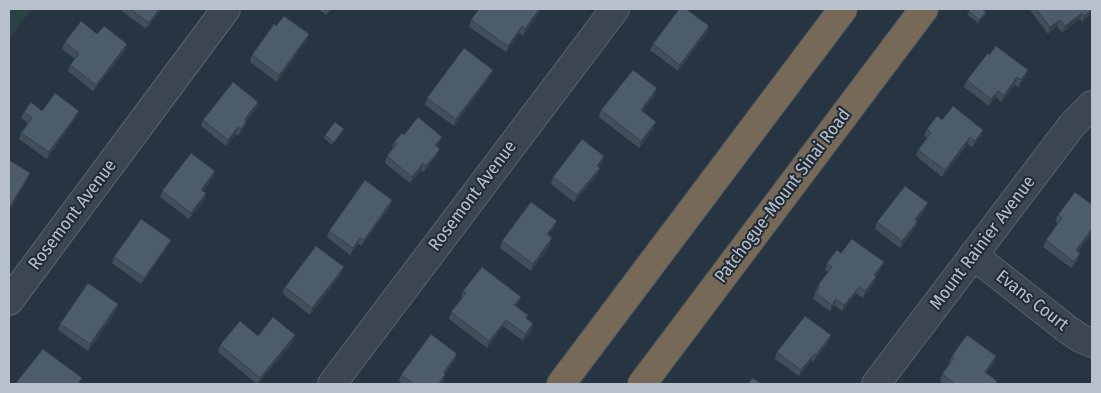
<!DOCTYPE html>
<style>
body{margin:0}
#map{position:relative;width:1101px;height:393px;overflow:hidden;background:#273442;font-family:"Fira Sans Condensed",sans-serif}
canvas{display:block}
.frame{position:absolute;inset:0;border:10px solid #b8c1cb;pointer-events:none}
</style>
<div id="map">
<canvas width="1101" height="393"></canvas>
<div class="frame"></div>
</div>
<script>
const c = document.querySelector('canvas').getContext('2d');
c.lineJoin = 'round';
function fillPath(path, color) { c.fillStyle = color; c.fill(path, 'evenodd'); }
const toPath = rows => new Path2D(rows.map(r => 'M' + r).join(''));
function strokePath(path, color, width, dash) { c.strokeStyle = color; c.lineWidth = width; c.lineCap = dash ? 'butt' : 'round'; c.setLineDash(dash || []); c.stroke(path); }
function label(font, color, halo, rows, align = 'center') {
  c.font = font + ' "Fira Sans Condensed",sans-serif'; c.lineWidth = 4; c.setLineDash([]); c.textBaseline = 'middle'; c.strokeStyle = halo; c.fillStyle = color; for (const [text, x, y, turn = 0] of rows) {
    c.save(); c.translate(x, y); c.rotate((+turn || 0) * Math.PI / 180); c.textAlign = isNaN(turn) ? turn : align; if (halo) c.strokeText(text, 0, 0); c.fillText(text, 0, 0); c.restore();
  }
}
const green = toPath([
 [9,9,32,9,9,39]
]);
const minor = toPath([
 [973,255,1067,329,1080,338,1092,343],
 [9,301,226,9],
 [332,384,615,9],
 [876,384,1072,125,1092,105]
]);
const highway = toPath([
 [561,384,843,9],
 [642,384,924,9]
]);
const wall = toPath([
 [119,9,162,9,146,29],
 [318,9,331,9,326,15],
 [479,9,541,9,523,36,519,33,506,52,469,27,471,20],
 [1030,9,1092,9,1082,22,1080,19,1062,33,1057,26,1048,34,1030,10],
 [969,11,985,15,978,23,967,14],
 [276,26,309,34,306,41,277,82,250,62,252,55],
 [707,33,678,71,650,50,653,44],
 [65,42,127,44,125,51,93,91,68,71,70,65,75,59,62,49],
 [493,70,490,76,454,126,425,105,427,98],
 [1025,77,1018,87,1015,84,1001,102,996,97,989,106,964,87,967,80],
 [655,95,642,111,654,128,639,148,599,117,601,110],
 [258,102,256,109,246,121,244,128,238,136,236,134,226,146,201,126,203,120],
 [42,111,76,117,47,159,19,139,21,133,28,123,21,118,24,112],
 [927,129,983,130,981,136,972,147,968,144,942,177,916,156,918,150,927,138,924,136],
 [342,133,332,145,324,138,325,135],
 [404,135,442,137,439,143,437,146,437,155,424,172,421,170,410,183,385,163,387,156,393,150,392,149,394,142],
 [604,156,602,163,598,167,597,175,574,202,551,184,553,177],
 [213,178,203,191,206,193,204,200,189,219,160,197,162,191],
 [1092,205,1092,233,1078,251,1080,253,1078,260,1071,268,1043,247,1046,240,1058,224,1055,221,1058,215],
 [390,207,361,246,358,244,350,255,327,237,329,231],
 [925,210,917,221,917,222,915,228,900,248,875,229,877,222],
 [554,227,548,235,550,245,531,271,500,248,502,241],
 [171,240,168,246,141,284,112,263,114,257],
 [841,253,881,269,876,276,874,283,863,298,856,293,842,311,834,305,830,311,813,299,818,285,828,272,825,270,827,263],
 [341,274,310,315,282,293,285,287],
 [463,291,521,297,518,303,516,306,528,315,527,319,531,331,523,341,503,326,487,348,449,319,451,312,462,298,461,298],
 [116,311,88,351,58,330,60,324],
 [295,335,293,342,257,384,218,352,220,345,258,336],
 [828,342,813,362,811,360,799,376,775,359,777,352],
 [952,356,994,363,986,373,997,381,996,384,944,384,940,381,942,374,950,363,949,362],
 [455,360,445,374,445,375,443,382,441,384,403,384,399,381,401,375]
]);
const shadedWall = toPath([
 [159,9,162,9,146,29,149,23],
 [539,9,541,9,523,36,525,29],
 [1092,10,1092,14,1082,22,1084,16],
 [986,12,985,15,978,23,979,20],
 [1082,13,1080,19,1062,33,1065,26],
 [1060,20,1057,26,1048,34,1050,27],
 [522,26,519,33,506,52,508,46],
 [709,26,707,33,678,71,680,65],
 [309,34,306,41,277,82,279,75],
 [127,44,125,51,93,91,96,85],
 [493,70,490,76,454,126,456,119],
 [1028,70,1025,77,1018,87,1021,80],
 [1017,77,1015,84,1001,102,1004,95],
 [657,88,655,95,638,116,641,110],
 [998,91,996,97,989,106,991,99],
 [258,102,256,109,242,126,245,119],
 [79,111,76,117,47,159,49,152],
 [246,122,244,128,238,136,241,129],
 [656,122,654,128,639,148,641,141],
 [238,127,236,134,226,146,228,140],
 [344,129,342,133,332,145,334,142],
 [983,130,981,136,972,147,975,141],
 [442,137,439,143,432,152,435,145],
 [970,137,968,144,942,177,945,170],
 [440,149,437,155,424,172,426,166],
 [604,156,602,163,594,173,597,166],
 [423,163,421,170,410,183,412,177],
 [600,168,597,175,574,202,577,195],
 [215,171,213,178,199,196,201,190],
 [30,173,28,180,9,211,9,208],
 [206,193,204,200,189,219,191,213],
 [392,200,390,207,361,246,364,240],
 [928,203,925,210,913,226,915,219],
 [557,221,554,227,544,241,547,234],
 [917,222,915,228,900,248,902,241],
 [1092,229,1092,233,1074,257,1076,250],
 [360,238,358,244,350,255,353,248],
 [552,238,550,245,531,271,533,264],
 [171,240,168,246,141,284,144,278],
 [1080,253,1078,260,1071,268,1074,262],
 [884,262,881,269,872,281,874,275],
 [344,267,341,274,310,315,312,308],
 [876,277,874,283,863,298,865,291],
 [859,287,856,293,842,311,844,305],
 [521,297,518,303,512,311,514,305],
 [836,299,834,305,830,311,832,305],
 [118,304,116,311,88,351,90,344],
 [506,320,503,326,487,348,489,341],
 [533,324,531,331,523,341,525,334],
 [295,335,293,342,258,384,260,378],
 [831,335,828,342,813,362,816,355],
 [457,354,455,360,441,379,444,372],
 [814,354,811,360,799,376,801,370],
 [996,356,994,363,982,379,985,372],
 [445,375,443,382,441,384,438,384]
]);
const building = toPath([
 [130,9,159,9,149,23,130,9],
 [479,9,539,9,525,29,522,26,508,46,471,20,479,9],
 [679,9,686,9,709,26,680,65,653,44,679,9],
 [970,9,982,9,986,12,979,20,969,11,970,9],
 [1036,9,1092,9,1092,10,1084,16,1082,13,1065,26,1060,20,1050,27,1036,9],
 [284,16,309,34,279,75,252,55,274,24,276,26,284,16],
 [81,21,97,34,104,26,127,44,96,85,70,65,79,54,65,42,81,21],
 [996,46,1028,70,1021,80,1017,77,1004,95,998,91,991,99,967,80,988,53,989,55,996,46],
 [464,48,493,70,456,119,427,98,464,48],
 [633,70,657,88,641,110,656,122,641,141,601,110,633,70],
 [233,82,258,102,245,119,246,122,241,129,238,127,228,140,203,120,233,82],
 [55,93,79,111,49,152,21,133,32,118,24,112,31,102,42,111,55,93],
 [953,106,983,130,975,141,970,137,945,170,918,150,931,133,927,129,937,116,942,120,953,106],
 [418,117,442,137,435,145,440,149,426,166,423,163,412,177,387,156,397,144,394,142,402,133,404,135,418,117],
 [335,122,344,129,334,142,325,135,335,122],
 [582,139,604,156,597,166,600,168,577,195,553,177,582,139],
 [191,153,215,171,201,190,206,193,191,213,162,191,191,153],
 [9,160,30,173,9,208,9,160],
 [365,180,392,200,364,240,360,238,353,248,329,231,365,180],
 [905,186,928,203,915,219,917,222,902,241,877,222,905,186],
 [1075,192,1092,205,1092,229,1076,250,1080,253,1074,262,1046,240,1062,218,1058,215,1075,192],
 [531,202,557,221,547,234,552,238,533,264,502,241,531,202],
 [141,219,171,240,144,278,114,257,141,219],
 [852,239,884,262,874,275,876,277,865,291,859,287,844,305,836,299,832,305,816,293,820,286,818,285,832,267,827,263,837,250,841,253,852,239],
 [316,246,344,267,312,308,285,287,316,246],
 [482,267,521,297,514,305,528,315,526,318,533,324,525,334,506,320,489,341,451,312,466,293,463,291,482,267],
 [88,283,118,304,90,344,60,324,88,283],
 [805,316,831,335,816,355,814,354,801,370,777,352,805,316],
 [273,317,295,335,260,378,220,345,240,321,258,336,273,317],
 [431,334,457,354,444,372,445,375,438,384,414,384,401,375,431,334],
 [967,335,996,356,985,372,997,381,994,384,955,384,942,374,954,358,952,356,967,335],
 [43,349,82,378,78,384,15,384,43,349],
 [753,378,761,384,748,384,753,378]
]);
const streetNames = [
 ["Rosemont Avenue",473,196,-53],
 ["Patchogue-Mount Sinai Road",783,196,-53],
 ["Rosemont Avenue",73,215,-53],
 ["Mount Rainier Avenue",983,243,-53],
 ["Evans Court",1032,301,38]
];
fillPath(green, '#294243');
strokePath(minor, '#59646f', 30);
strokePath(highway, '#46515c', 30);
strokePath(minor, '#3b4651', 28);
strokePath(highway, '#776958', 28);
fillPath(wall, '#424f5b');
fillPath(shadedWall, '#36404a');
fillPath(building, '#4d5c6a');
strokePath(building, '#36404a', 1);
label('18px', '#b8c1cb', '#202b37', streetNames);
</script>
